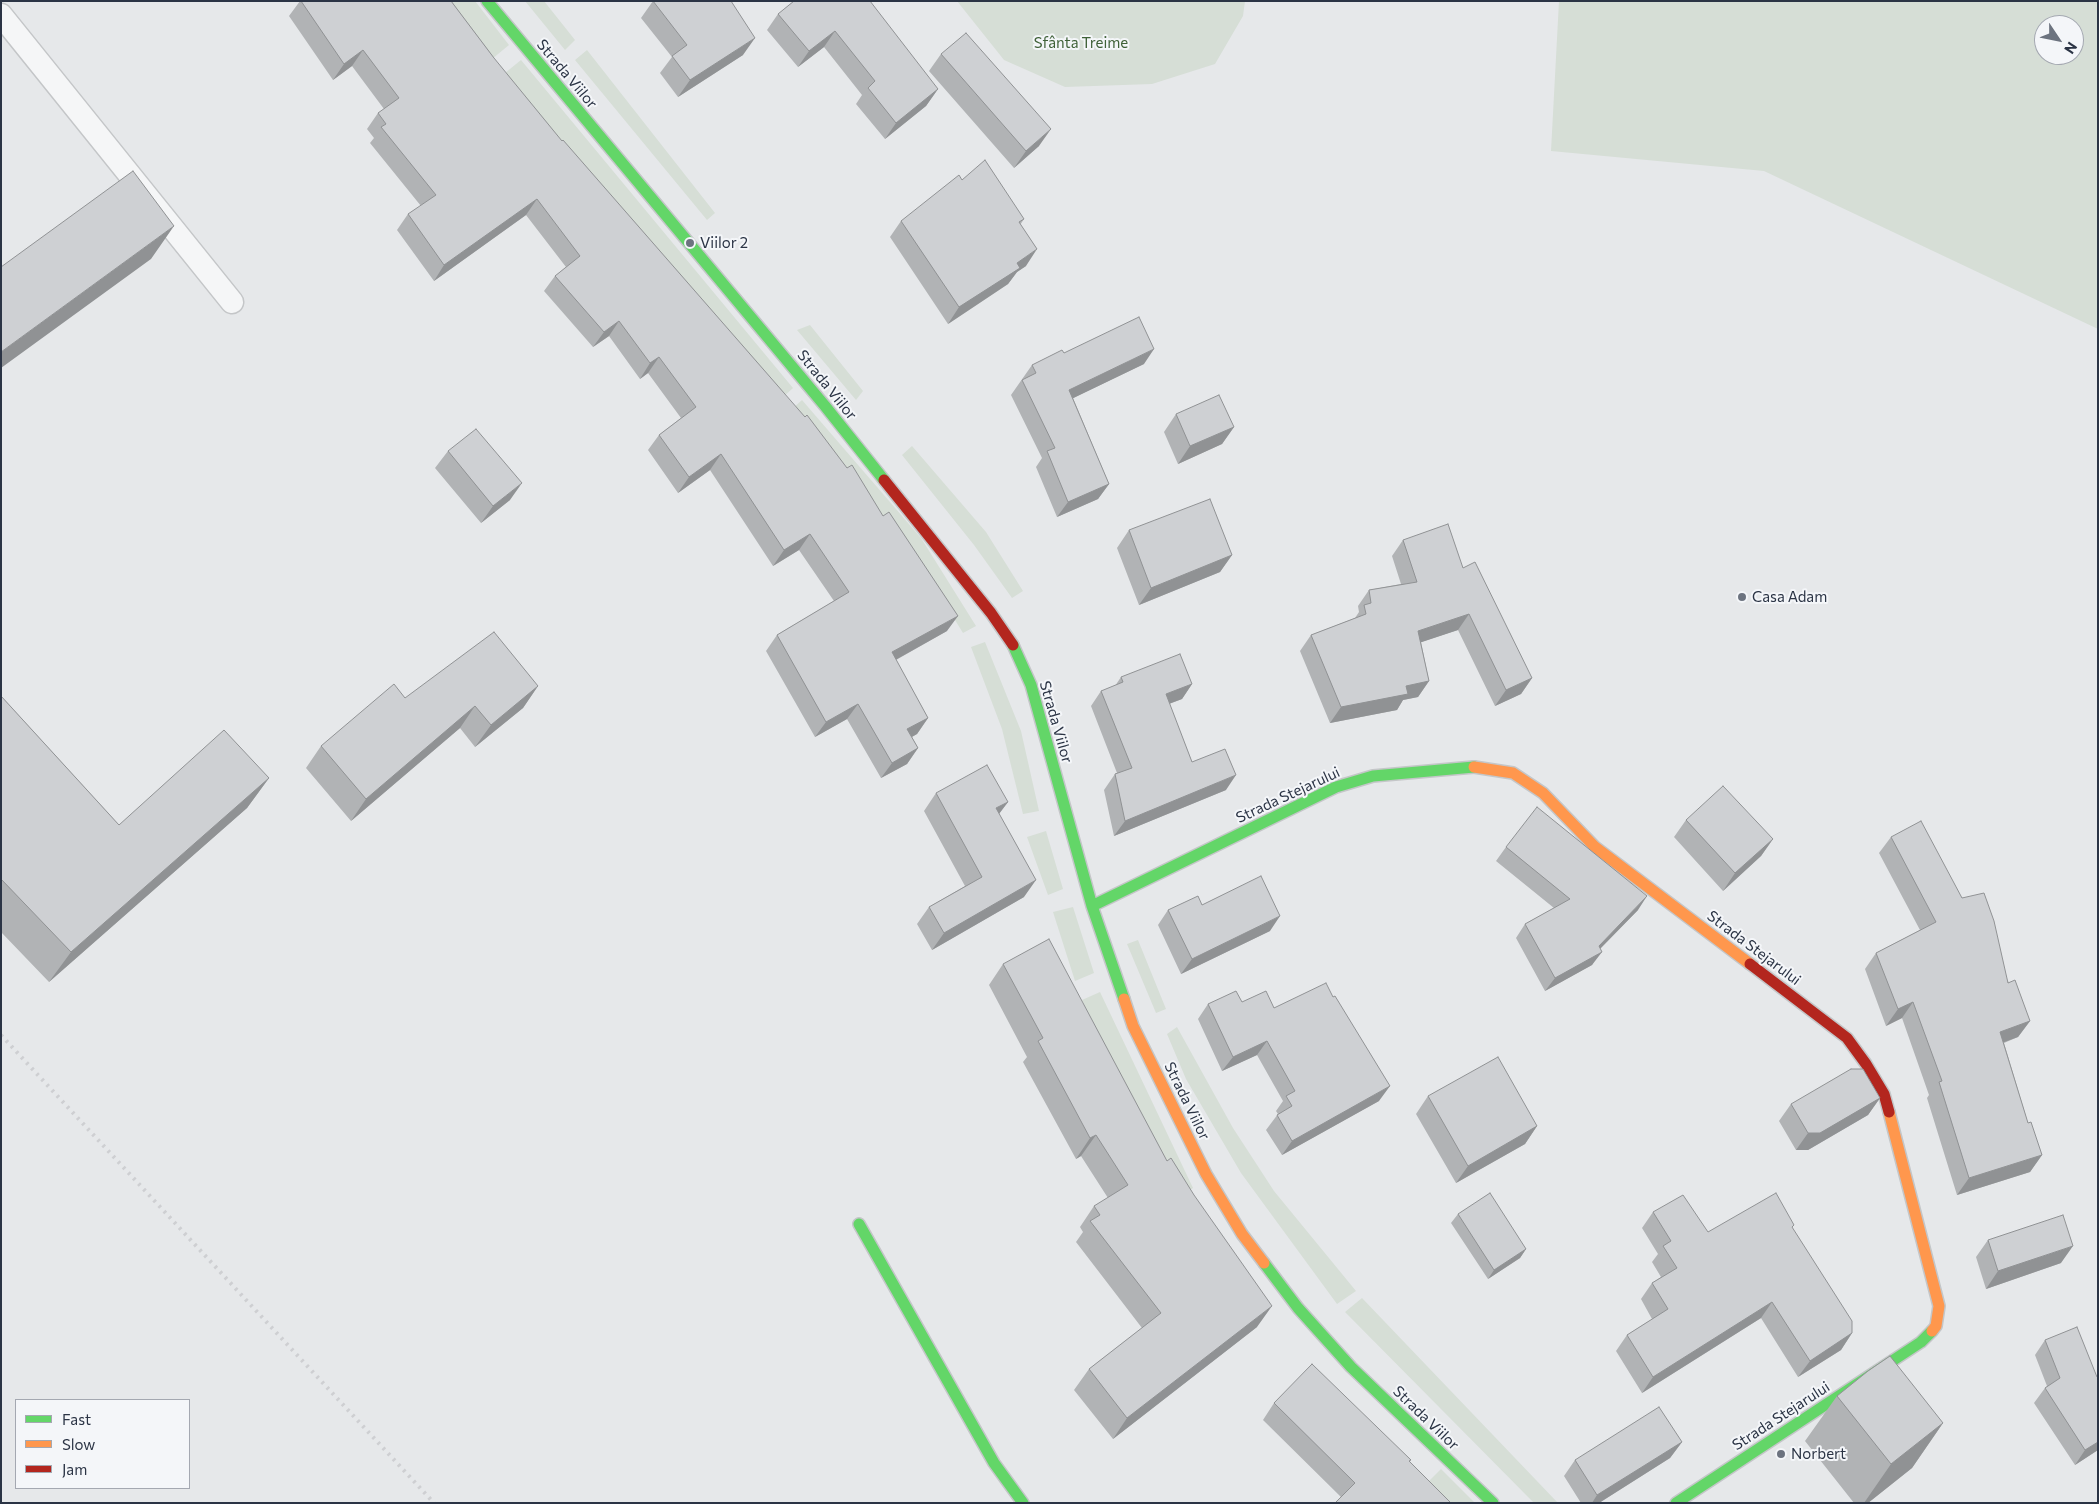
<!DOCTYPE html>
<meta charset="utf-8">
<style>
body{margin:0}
#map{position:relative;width:2099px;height:1504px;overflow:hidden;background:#e6e8ea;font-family:Commissioner,sans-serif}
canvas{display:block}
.frame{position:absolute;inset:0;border:2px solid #2b3445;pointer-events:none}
.legend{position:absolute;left:15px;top:1399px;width:175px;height:90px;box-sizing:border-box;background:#f4f6f9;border:1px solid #a4a8b1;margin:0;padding:6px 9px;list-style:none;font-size:15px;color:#2b3445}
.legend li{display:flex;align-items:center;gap:10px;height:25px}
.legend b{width:25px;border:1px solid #a4a8b1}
.north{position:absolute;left:2034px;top:15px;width:50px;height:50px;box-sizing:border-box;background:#f4f6f9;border:1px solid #a4a8b1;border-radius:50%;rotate:124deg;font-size:14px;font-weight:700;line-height:20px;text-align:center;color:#2b3445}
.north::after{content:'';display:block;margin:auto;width:18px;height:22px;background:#6c737f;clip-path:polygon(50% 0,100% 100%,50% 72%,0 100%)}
</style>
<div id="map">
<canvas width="2099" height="1504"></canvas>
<div class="frame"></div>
<ul class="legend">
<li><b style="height:6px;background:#63d668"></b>Fast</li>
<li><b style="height:6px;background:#ff974d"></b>Slow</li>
<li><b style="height:6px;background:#b3261e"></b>Jam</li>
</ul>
<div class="north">N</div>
</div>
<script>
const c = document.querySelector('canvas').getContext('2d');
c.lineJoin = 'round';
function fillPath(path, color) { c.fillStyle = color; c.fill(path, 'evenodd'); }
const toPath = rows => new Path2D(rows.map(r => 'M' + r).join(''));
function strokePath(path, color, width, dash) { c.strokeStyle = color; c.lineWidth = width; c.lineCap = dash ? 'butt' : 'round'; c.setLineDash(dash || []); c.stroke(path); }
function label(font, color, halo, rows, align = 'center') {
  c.font = font + ' Commissioner,sans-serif'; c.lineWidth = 4; c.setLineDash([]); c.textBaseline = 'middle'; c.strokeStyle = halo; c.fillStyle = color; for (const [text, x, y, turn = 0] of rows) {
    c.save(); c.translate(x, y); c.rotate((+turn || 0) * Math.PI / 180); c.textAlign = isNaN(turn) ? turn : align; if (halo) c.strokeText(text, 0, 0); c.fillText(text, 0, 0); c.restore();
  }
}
const green = toPath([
 [445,1,475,1,509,45,492,59],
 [525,1,544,1,575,40,565,50],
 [957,1,1245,1,1243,16,1215,64,1152,84,1065,87,1004,60],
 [1559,1,2098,1,2098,329,1764,171,1551,151],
 [2044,25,2074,25,2074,55,2044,55],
 [587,50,715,213,707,220,575,60],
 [521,60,793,388,780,400,585,172,505,73],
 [810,325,863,391,856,400,797,330],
 [802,400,921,538,976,626,963,633,939,594,791,410],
 [912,446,986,532,1023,591,1012,598,974,545,902,455],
 [985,642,1021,731,1039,811,1023,814,1002,729,971,647],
 [1046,831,1063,889,1048,895,1027,837],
 [1073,907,1094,973,1075,981,1053,912],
 [1138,940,1166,1009,1156,1013,1127,944],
 [1100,992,1193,1188,1178,1198,1130,1110,1082,1000],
 [1177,1027,1233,1128,1274,1191,1356,1291,1337,1304,1241,1173,1186,1079,1167,1034],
 [1362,1298,1558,1503,1534,1503,1345,1312],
 [1441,1469,1475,1503,1436,1503,1422,1488]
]);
const lane = toPath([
 [1,15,232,302]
]);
const fast = toPath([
 [487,1,825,406,884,480],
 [1013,645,1031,685,1092,906,1124,999],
 [1092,906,1336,787,1373,776,1474,767],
 [859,1224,994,1463,1023,1503],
 [1264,1263,1298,1308,1351,1367,1493,1503],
 [1676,1503,1921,1342,1932,1331]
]);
const slow = toPath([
 [1474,767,1513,773,1543,793,1595,847,1750,964],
 [1124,999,1133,1026,1206,1174,1242,1234,1264,1263],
 [1889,1112,1939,1306,1936,1326,1932,1331]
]);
const jam = toPath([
 [884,480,991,613,1013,645],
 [1750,964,1847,1038,1866,1064,1884,1094,1889,1112]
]);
const rail = toPath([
 [1,1035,434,1503]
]);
const wall = toPath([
 [300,1,451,1,494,58,947,631,896,660,928,718,917,734,912,737,918,748,907,764,881,778,847,719,815,737,766,651,777,635,834,601,799,550,773,566,710,470,678,493,648,450,659,435,681,418,648,373,640,379,609,336,593,347,544,291,555,276,566,267,526,215,434,281,397,230,408,214,421,206,370,143,374,138,367,129,378,113,384,109,352,66,333,80,289,16],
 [653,1,743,55,678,97,660,73,672,57,641,18],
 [794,1,938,89,926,106,885,139,856,104,862,95,824,47,798,67,767,30,778,14],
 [941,54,1039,146,1014,168,929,71],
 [962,180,1024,219,1020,225,1026,266,1017,272,1008,284,948,324,890,237,901,221],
 [1064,353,1144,364,1073,398,1109,484,1098,499,1057,517,1036,467,1042,458,1011,395,1032,365],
 [1176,414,1234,427,1222,444,1178,464,1164,432],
 [448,451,510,500,481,523,435,468],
 [1129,530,1232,555,1220,572,1139,605,1117,548],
 [1403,540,1463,568,1532,678,1521,694,1495,706,1458,630,1421,642,1429,681,1418,697,1403,700,1397,710,1330,723,1300,651,1311,635,1355,618,1359,612,1358,606,1369,590,1401,584,1392,556],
 [1121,677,1192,684,1182,699,1169,704,1192,762,1226,790,1114,836,1104,790,1115,774,1117,773,1091,706,1101,691,1115,686],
 [538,686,523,708,475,747,460,728,351,821,306,768,321,746,405,698],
 [1,696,119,825,269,778,247,808,49,982,1,932],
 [936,793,1008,802,999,814,1024,897,932,950,917,924,929,907,965,886,924,811],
 [1686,820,1773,839,1761,856,1723,891,1674,837],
 [1891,837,1962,898,2030,1021,2018,1037,2004,1043,2028,1123,2042,1155,2030,1172,1957,1195,1927,1098,1929,1095,1902,1018,1886,1026,1865,969,1876,953,1920,930,1879,853],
 [1506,847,1638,910,1600,949,1592,965,1545,991,1516,938,1525,924,1554,908,1496,861],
 [1202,905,1270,931,1181,974,1158,925,1168,910],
 [1003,964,1167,1161,1257,1327,1113,1439,1074,1390,1089,1369,1142,1328,1076,1242,1083,1232,1080,1227,1094,1206,1108,1198,1081,1156,1076,1159,1023,1062,1027,1057,989,985],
 [1242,1002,1274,1008,1379,1101,1282,1155,1266,1130,1278,1114,1276,1111,1283,1101,1257,1055,1222,1071,1198,1019,1208,1004],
 [1428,1096,1537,1126,1525,1144,1456,1183,1416,1114],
 [1880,1098,1868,1115,1808,1150,1796,1150,1779,1121,1791,1104],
 [1653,1212,1708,1232,1792,1228,1852,1333,1841,1350,1798,1377,1761,1318,1642,1393,1616,1351,1627,1335,1652,1319,1641,1299,1652,1283,1661,1277,1652,1262,1658,1254,1642,1228],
 [1458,1214,1526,1249,1520,1258,1488,1279,1451,1223],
 [1988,1240,2061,1263,1986,1289,1976,1257],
 [2045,1340,2097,1377,2098,1450,2075,1465,2034,1403,2045,1388,2047,1386,2035,1355],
 [1837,1396,1943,1423,1912,1468,1868,1503,1854,1503,1805,1441],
 [1274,1403,1411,1460,1341,1497,1263,1420],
 [1682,1442,1670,1458,1599,1503,1581,1503,1564,1476,1575,1460]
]);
const shadedWall = toPath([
 [835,31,824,47,798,67,809,51],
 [755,38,743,55,678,97,690,80],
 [363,50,352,66,333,80,344,64],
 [938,89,926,106,885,139,896,123],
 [1051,129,1039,146,1014,168,1026,151],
 [537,199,526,215,434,281,444,265],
 [174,226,151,259,1,368,1,352],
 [1037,249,1026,266,1017,272,1008,284,948,324,959,307,1017,263],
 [619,321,609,336,593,347,604,332],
 [1154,349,1144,364,1059,405,1069,390],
 [659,357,648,373,640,379,650,363],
 [1234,427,1222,444,1178,464,1190,446],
 [721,454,710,470,678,493,689,477],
 [522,483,510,500,481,523,493,506],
 [1109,484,1098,499,1057,517,1068,502],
 [810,534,799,550,773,566,784,550],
 [1232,555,1220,572,1139,605,1151,588],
 [1469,614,1458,630,1407,647,1418,631],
 [958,616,947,631,881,668,892,652],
 [1532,678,1521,694,1495,706,1506,690],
 [1429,681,1418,697,1403,700,1397,710,1330,723,1341,707,1406,686],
 [1192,684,1182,699,1155,709,1166,694],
 [538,686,523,708,475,747,491,725],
 [858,704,847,719,815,737,826,722],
 [475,706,460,728,351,821,366,799],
 [928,718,917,734,897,745,907,729],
 [918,748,907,764,881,778,892,763],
 [1236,775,1226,790,1114,836,1125,821],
 [269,778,247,808,49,982,71,952],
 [1008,802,995,819,996,808],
 [1773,839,1761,856,1723,891,1735,873],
 [1036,880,1024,897,932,950,944,933],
 [1647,896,1638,910,1592,957,1602,952,1592,965,1545,991,1555,978,1599,946],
 [1280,916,1270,931,1181,974,1192,959],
 [1913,1002,1902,1018,1886,1026,1898,1009],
 [2030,1021,2018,1037,1988,1048,2000,1032],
 [1267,1041,1257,1055,1222,1071,1233,1057],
 [1390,1086,1379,1101,1282,1155,1292,1141],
 [1880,1098,1868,1115,1808,1150,1796,1150,1808,1133],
 [1537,1126,1525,1144,1456,1183,1468,1166],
 [1096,1135,1081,1156,1076,1159,1090,1138],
 [2042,1155,2030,1172,1957,1195,1969,1178],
 [2073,1246,2061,1263,1986,1289,1998,1271],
 [1526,1249,1520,1258,1488,1279,1494,1270],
 [1772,1302,1761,1318,1642,1393,1653,1377],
 [1272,1306,1257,1327,1113,1439,1127,1418],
 [1852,1333,1841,1350,1798,1377,1810,1361],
 [1943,1423,1912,1468,1868,1503,1864,1503,1891,1464],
 [1682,1442,1670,1458,1599,1503,1592,1503,1597,1495],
 [2098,1442,2098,1450,2075,1465,2085,1450]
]);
const building = toPath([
 [301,1,451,1,494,58,562,141,563,140,805,417,807,415,847,468,852,465,883,516,889,512,958,616,892,652,928,718,907,729,918,748,892,763,858,704,826,722,777,635,849,592,810,534,784,550,721,454,689,477,659,435,696,407,659,357,650,363,619,321,604,332,555,276,580,256,537,199,444,265,408,214,436,195,381,127,386,124,378,113,399,98,363,50,344,64,301,1],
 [653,1,731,1,755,38,690,80,672,56,687,45,653,1],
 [794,1,870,1,938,89,896,123,868,88,875,81,835,31,809,51,778,14,794,1],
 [966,33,1051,129,1026,151,941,54,966,33],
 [985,160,1024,219,1019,222,1037,249,1017,263,1020,268,959,307,901,221,959,175,962,180,985,160],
 [133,171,174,226,1,352,1,267,133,171],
 [1139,317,1154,349,1069,390,1109,484,1068,502,1047,451,1055,448,1022,380,1036,373,1032,365,1062,350,1064,353,1139,317],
 [1219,395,1234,427,1190,446,1176,414,1219,395],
 [476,429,522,483,493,506,448,451,476,429],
 [1210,499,1232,555,1151,588,1129,530,1210,499],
 [1448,524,1463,568,1475,562,1532,678,1506,690,1469,614,1418,631,1429,681,1406,686,1408,694,1341,707,1311,635,1366,614,1364,605,1371,603,1369,590,1417,582,1403,540,1448,524],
 [494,632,538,686,491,725,475,706,366,799,321,746,394,684,405,698,494,632],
 [1180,654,1192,684,1166,694,1192,762,1225,749,1236,775,1125,821,1115,774,1132,768,1101,691,1123,682,1121,677,1180,654],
 [1,696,119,825,224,730,269,778,71,952,1,879,1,696],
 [987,765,1008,802,996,808,1036,880,944,933,929,907,982,877,936,793,987,765],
 [1723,786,1773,839,1735,873,1686,820,1723,786],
 [1537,807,1647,896,1599,946,1602,952,1555,978,1525,924,1570,899,1506,847,1537,807],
 [1921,821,1962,898,1984,893,1994,921,2008,983,2015,980,2030,1021,2000,1032,2028,1123,2031,1122,2042,1155,1969,1178,1939,1082,1942,1081,1913,1002,1898,1009,1876,953,1936,922,1891,837,1921,821],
 [1261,876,1280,916,1192,959,1168,910,1198,896,1202,905,1261,876],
 [1049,939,1167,1161,1171,1158,1194,1195,1272,1306,1127,1418,1089,1369,1161,1313,1090,1221,1100,1215,1094,1206,1128,1185,1096,1135,1090,1138,1038,1041,1043,1038,1003,964,1049,939],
 [1326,983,1333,997,1335,996,1390,1086,1292,1141,1277,1115,1292,1106,1286,1096,1295,1091,1267,1041,1233,1057,1208,1004,1236,991,1242,1002,1266,991,1274,1008,1326,983],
 [1498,1057,1537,1126,1468,1166,1428,1096,1498,1057],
 [1851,1069,1863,1069,1880,1098,1820,1133,1808,1133,1791,1104,1851,1069],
 [1490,1193,1526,1249,1494,1270,1458,1214,1490,1193],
 [1776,1193,1794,1225,1792,1227,1852,1321,1852,1333,1810,1361,1772,1302,1653,1377,1627,1335,1668,1309,1652,1283,1677,1268,1663,1246,1671,1241,1653,1212,1683,1195,1708,1232,1776,1193],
 [2063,1215,2073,1246,1998,1271,1988,1240,2063,1215],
 [2077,1327,2097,1377,2098,1377,2098,1442,2085,1450,2045,1388,2060,1378,2045,1340,2077,1327],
 [1890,1356,1943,1423,1891,1464,1837,1396,1868,1371,1890,1356],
 [1312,1364,1411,1460,1409,1461,1451,1503,1335,1503,1355,1483,1274,1403,1312,1364],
 [1659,1407,1682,1442,1597,1495,1575,1460,1659,1407]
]);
const markers = [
 [690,243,5,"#6c737f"],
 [1742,597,5,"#6c737f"],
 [1781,1454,5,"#6c737f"]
];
const parkNames = [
 ["Sfânta Treime",1081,43]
];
const streetNames = [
 ["Strada Viilor",567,74,50],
 ["Strada Viilor",827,385,51],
 ["Strada Viilor",1056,722,74],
 ["Strada Stejarului",1288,795,-25],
 ["Strada Stejarului",1754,948,37],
 ["Strada Viilor",1187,1101,64],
 ["Strada Stejarului",1781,1416,-33],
 ["Strada Viilor",1426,1418,44]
];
const poiNames = [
 ["Viilor 2",700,243],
 ["Casa Adam",1752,597],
 ["Norbert",1791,1454]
];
fillPath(green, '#d6ded6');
strokePath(lane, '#c4c6c8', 25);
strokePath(fast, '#c4c6c8', 14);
strokePath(slow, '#c4c6c8', 14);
strokePath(jam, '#c4c6c8', 14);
strokePath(lane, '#f5f6f7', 22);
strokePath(fast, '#63d668', 11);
strokePath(slow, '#ff974d', 11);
strokePath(jam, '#b3261e', 11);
strokePath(rail, '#cecfd2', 4, [2.5, 5]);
fillPath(wall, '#b1b3b5');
fillPath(shadedWall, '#909294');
fillPath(building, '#ced0d3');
strokePath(building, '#909294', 1);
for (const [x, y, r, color] of markers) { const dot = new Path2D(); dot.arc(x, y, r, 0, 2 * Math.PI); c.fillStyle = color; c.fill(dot); strokePath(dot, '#f4f6f9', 2); }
label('15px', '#3f6138', '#f4f6f9', parkNames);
label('15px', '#2b3445', '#f4f6f9', streetNames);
label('15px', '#2b3445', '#f4f6f9', poiNames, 'left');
</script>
